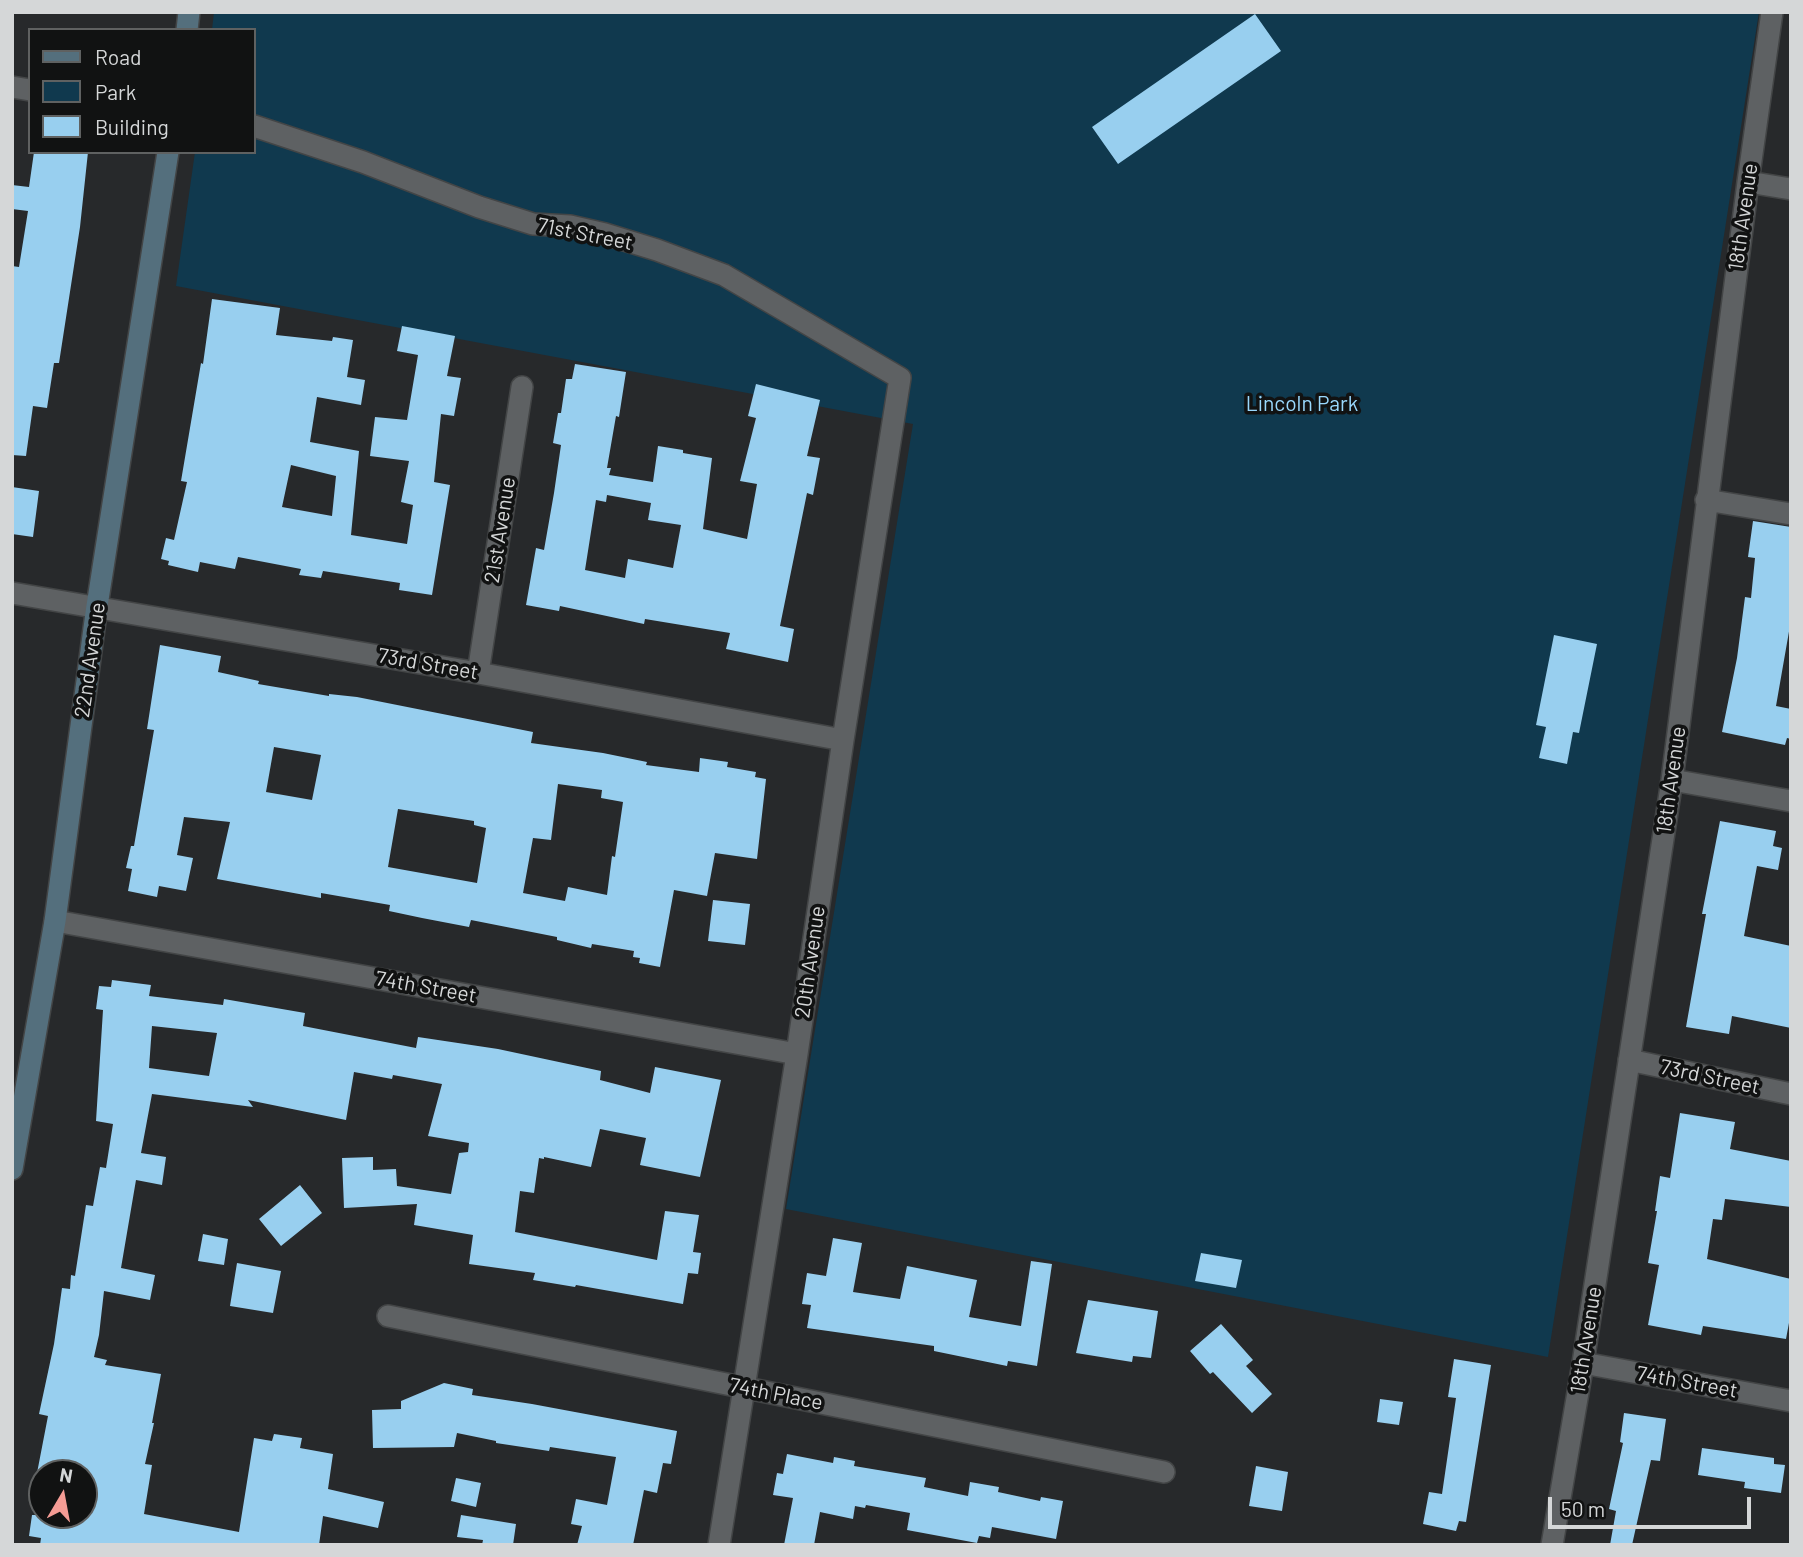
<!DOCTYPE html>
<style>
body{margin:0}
#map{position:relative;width:1803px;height:1557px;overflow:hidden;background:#27292b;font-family:Barlow,sans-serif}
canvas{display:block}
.frame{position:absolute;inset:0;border:14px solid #d5d7d8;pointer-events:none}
.legend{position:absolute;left:28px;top:28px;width:228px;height:126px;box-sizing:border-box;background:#111212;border:2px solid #5f6161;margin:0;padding:9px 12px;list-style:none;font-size:21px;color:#d5d7d8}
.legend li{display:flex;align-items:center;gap:14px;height:35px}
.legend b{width:35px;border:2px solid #5f6161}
.north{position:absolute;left:28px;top:1459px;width:70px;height:70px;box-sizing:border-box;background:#111212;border:2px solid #5f6161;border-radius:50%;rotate:10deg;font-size:19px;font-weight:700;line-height:28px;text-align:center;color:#d5d7d8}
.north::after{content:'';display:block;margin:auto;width:24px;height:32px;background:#f59c95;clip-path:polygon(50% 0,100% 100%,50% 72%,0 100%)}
.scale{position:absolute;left:1548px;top:1497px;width:203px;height:32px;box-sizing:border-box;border:4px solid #d5d7d8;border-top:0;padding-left:9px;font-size:21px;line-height:24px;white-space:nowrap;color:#d5d7d8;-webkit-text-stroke:5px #111212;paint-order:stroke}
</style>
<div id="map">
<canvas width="1803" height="1557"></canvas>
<div class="frame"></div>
<ul class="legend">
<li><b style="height:9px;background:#546f7d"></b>Road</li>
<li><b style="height:19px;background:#10394e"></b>Park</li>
<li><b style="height:19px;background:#98cfef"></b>Building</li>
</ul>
<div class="north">N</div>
<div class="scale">50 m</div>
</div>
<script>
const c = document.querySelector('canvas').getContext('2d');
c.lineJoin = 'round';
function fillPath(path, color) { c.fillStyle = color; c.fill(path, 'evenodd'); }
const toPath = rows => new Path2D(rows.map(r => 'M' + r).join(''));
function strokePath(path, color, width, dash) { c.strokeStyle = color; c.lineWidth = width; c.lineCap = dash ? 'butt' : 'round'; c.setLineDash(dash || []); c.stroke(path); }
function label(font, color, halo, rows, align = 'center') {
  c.font = font + ' Barlow,sans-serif'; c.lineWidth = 7; c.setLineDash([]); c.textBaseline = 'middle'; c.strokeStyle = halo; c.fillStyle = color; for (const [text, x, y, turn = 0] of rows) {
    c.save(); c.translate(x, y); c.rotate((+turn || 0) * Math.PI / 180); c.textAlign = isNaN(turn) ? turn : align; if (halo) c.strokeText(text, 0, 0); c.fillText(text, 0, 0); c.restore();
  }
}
const green = toPath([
 [214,12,1759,12,1548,1357,786,1209,913,424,176,286,195,152,254,152,254,30,212,30]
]);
const building = toPath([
 [1255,14,1281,51,1118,164,1092,127],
 [34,152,88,152,80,227,59,363,54,363,47,408,33,406,26,456,12,455,12,266,19,267,28,211,12,209,12,185,29,187],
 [212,299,280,308,276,335,332,341,333,337,353,340,347,377,365,380,361,405,317,397,310,442,359,451,351,535,407,544,413,505,401,502,409,461,370,456,375,417,407,420,418,355,397,351,402,326,455,336,447,376,461,378,454,416,441,414,434,482,450,485,432,595,399,590,400,583,323,571,321,578,299,575,301,569,238,557,235,569,200,562,198,572,168,565,169,561,161,559,166,538,174,540,187,482,181,481,201,363,203,364],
 [291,465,336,476,332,516,282,507],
 [575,364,626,372,619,417,616,416,607,468,611,468,609,475,653,482,658,446,683,450,683,453,712,458,703,529,747,539,757,484,740,481,756,418,748,416,756,384,820,400,807,456,820,458,813,495,807,493,780,626,794,629,788,662,726,649,730,633,645,619,644,624,560,606,559,611,526,605,536,548,544,550,554,493,561,445,553,443,558,413,561,413,566,379,572,379],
 [607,495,651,503,648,520,681,525,673,568,628,559,625,578,585,570,596,500,606,502],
 [12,487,39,491,33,537,12,534],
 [1753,521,1791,527,1791,620,1776,706,1791,709,1791,739,1787,738,1785,745,1722,732,1737,658,1745,597,1751,598,1755,558,1748,557],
 [1554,635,1597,644,1579,733,1573,732,1567,764,1539,758,1546,727,1536,725],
 [160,645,221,656,218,672,259,681,258,684,329,696,329,694,357,697,533,732,531,743,603,753,647,762,646,765,699,772,700,758,728,762,727,767,756,772,755,777,766,779,757,859,715,853,707,896,674,890,660,967,639,963,640,958,633,957,634,951,592,944,591,948,557,940,557,937,471,920,469,927,422,918,389,911,390,905,321,893,321,898,217,879,230,822,184,817,177,855,193,858,186,891,159,886,157,897,128,891,132,869,126,868,131,846,134,846,154,730,147,729],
 [274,747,321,755,312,800,266,792],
 [558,784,602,790,601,798,623,802,615,857,612,856,607,895,568,887,565,901,523,893,533,838,551,840],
 [398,809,474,821,474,825,486,828,477,883,388,867],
 [1720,821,1776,831,1773,846,1782,848,1778,870,1757,866,1744,936,1791,946,1791,1028,1732,1016,1729,1034,1686,1027,1706,914,1702,914],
 [713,900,750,904,745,945,708,941],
 [112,980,151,985,149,996,223,1005,224,999,305,1013,303,1026,416,1048,418,1037,498,1049,601,1071,600,1080,650,1093,655,1067,721,1080,700,1177,640,1165,646,1138,600,1129,591,1167,544,1157,544,1159,539,1158,534,1193,520,1191,515,1232,657,1260,665,1211,699,1215,693,1252,701,1253,698,1274,688,1273,683,1304,576,1285,575,1287,533,1280,535,1273,469,1264,473,1235,414,1225,417,1204,344,1208,342,1158,373,1157,373,1170,396,1169,397,1186,451,1194,459,1153,468,1152,469,1143,428,1136,442,1084,393,1075,392,1079,354,1072,346,1120,248,1100,253,1107,152,1094,141,1153,166,1157,162,1185,136,1180,121,1268,155,1275,150,1300,104,1291,99,1335,94,1357,107,1360,105,1365,161,1374,152,1423,154,1423,145,1464,152,1465,144,1514,239,1532,254,1438,272,1441,274,1434,302,1438,300,1448,333,1454,328,1489,384,1502,378,1528,323,1516,319,1545,40,1545,41,1538,29,1536,32,1515,84,1515,84,1473,37,1473,48,1416,39,1414,54,1344,62,1288,70,1289,71,1275,75,1276,86,1205,93,1206,100,1167,106,1168,113,1124,96,1121,103,1010,96,1009,99,986,111,987],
 [152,1026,217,1033,209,1076,149,1068],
 [1680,1113,1735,1122,1730,1149,1791,1161,1791,1207,1725,1199,1722,1220,1713,1219,1707,1259,1791,1279,1791,1312,1786,1339,1703,1326,1701,1335,1648,1325,1659,1265,1648,1263,1657,1211,1655,1211,1660,1176,1670,1178],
 [300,1185,322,1213,281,1246,259,1219],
 [203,1234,228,1239,224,1265,198,1261],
 [833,1238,862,1243,853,1292,900,1299,907,1266,977,1280,969,1317,1021,1326,1031,1261,1052,1264,1037,1366,1008,1361,1007,1366,934,1351,934,1346,807,1328,811,1305,802,1304,807,1273,826,1276],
 [1201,1253,1242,1260,1236,1288,1195,1281],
 [237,1263,281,1271,273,1313,230,1306],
 [1088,1300,1158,1311,1151,1358,1133,1356,1132,1362,1076,1353],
 [1221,1324,1253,1360,1246,1366,1272,1394,1252,1413,1213,1372,1210,1374,1190,1351],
 [1454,1359,1491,1365,1466,1522,1459,1521,1456,1531,1423,1524,1429,1492,1442,1494,1456,1398,1448,1397],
 [444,1383,473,1389,472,1395,532,1404,677,1431,671,1464,663,1463,657,1493,644,1490,633,1545,577,1545,582,1526,571,1524,576,1499,607,1505,616,1457,550,1447,549,1451,496,1443,496,1441,457,1433,454,1447,373,1448,372,1410,401,1409,401,1401],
 [1380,1399,1403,1402,1399,1425,1377,1422],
 [1624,1413,1666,1419,1660,1461,1651,1460,1632,1545,1610,1545,1616,1511,1609,1509,1623,1443,1620,1442],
 [1702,1448,1774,1458,1774,1464,1785,1465,1781,1493,1744,1488,1745,1482,1698,1475],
 [787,1454,833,1463,834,1457,855,1461,854,1466,926,1478,924,1487,968,1496,970,1482,999,1487,998,1492,1040,1501,1041,1497,1063,1501,1056,1539,992,1527,990,1538,979,1536,977,1543,907,1530,910,1513,866,1505,865,1508,855,1506,853,1519,820,1512,814,1545,784,1545,793,1498,773,1495,777,1473,783,1474],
 [1256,1466,1288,1472,1282,1511,1249,1506],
 [456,1478,481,1483,476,1507,451,1501],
 [461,1515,516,1524,513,1545,482,1545,483,1540,457,1537]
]);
const street = toPath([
 [12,87,30,90],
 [254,126,363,162,479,207,533,224,570,226,605,234,657,250,724,275,900,378,843,740,797,1054,719,1545],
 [1748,182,1791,189],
 [1706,500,1791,514],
 [12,593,478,673,843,740],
 [478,673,522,387],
 [1672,780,1791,801],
 [55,921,797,1054],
 [1629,1060,1791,1094],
 [388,1316,1164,1472],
 [1583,1363,1791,1401],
 [1552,1545,1583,1363,1672,780,1748,182,1772,12]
]);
const secondary = toPath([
 [187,30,189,12],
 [12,1169,55,921,97,606,168,152]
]);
const streetNames = [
 ["18th Avenue",1743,217,-82],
 ["71st Street",585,234,11],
 ["21st Avenue",500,530,-81],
 ["22nd Avenue",90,660,-82],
 ["73rd Street",428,664,10],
 ["18th Avenue",1671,780,-82],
 ["20th Avenue",810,962,-82],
 ["74th Street",426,987,10],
 ["73rd Street",1710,1077,12],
 ["18th Avenue",1586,1340,-81],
 ["74th Street",1687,1382,10],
 ["74th Place",776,1394,11]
];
const parkNames = [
 ["Lincoln Park",1302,404]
];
fillPath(green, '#10394e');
fillPath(building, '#98cfef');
strokePath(street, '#434546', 24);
strokePath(secondary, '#434546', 24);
strokePath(street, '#5e6163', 21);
strokePath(secondary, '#546f7d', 21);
label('21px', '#d5d7d8', '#111212', streetNames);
label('21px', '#99d8fd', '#111212', parkNames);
</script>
